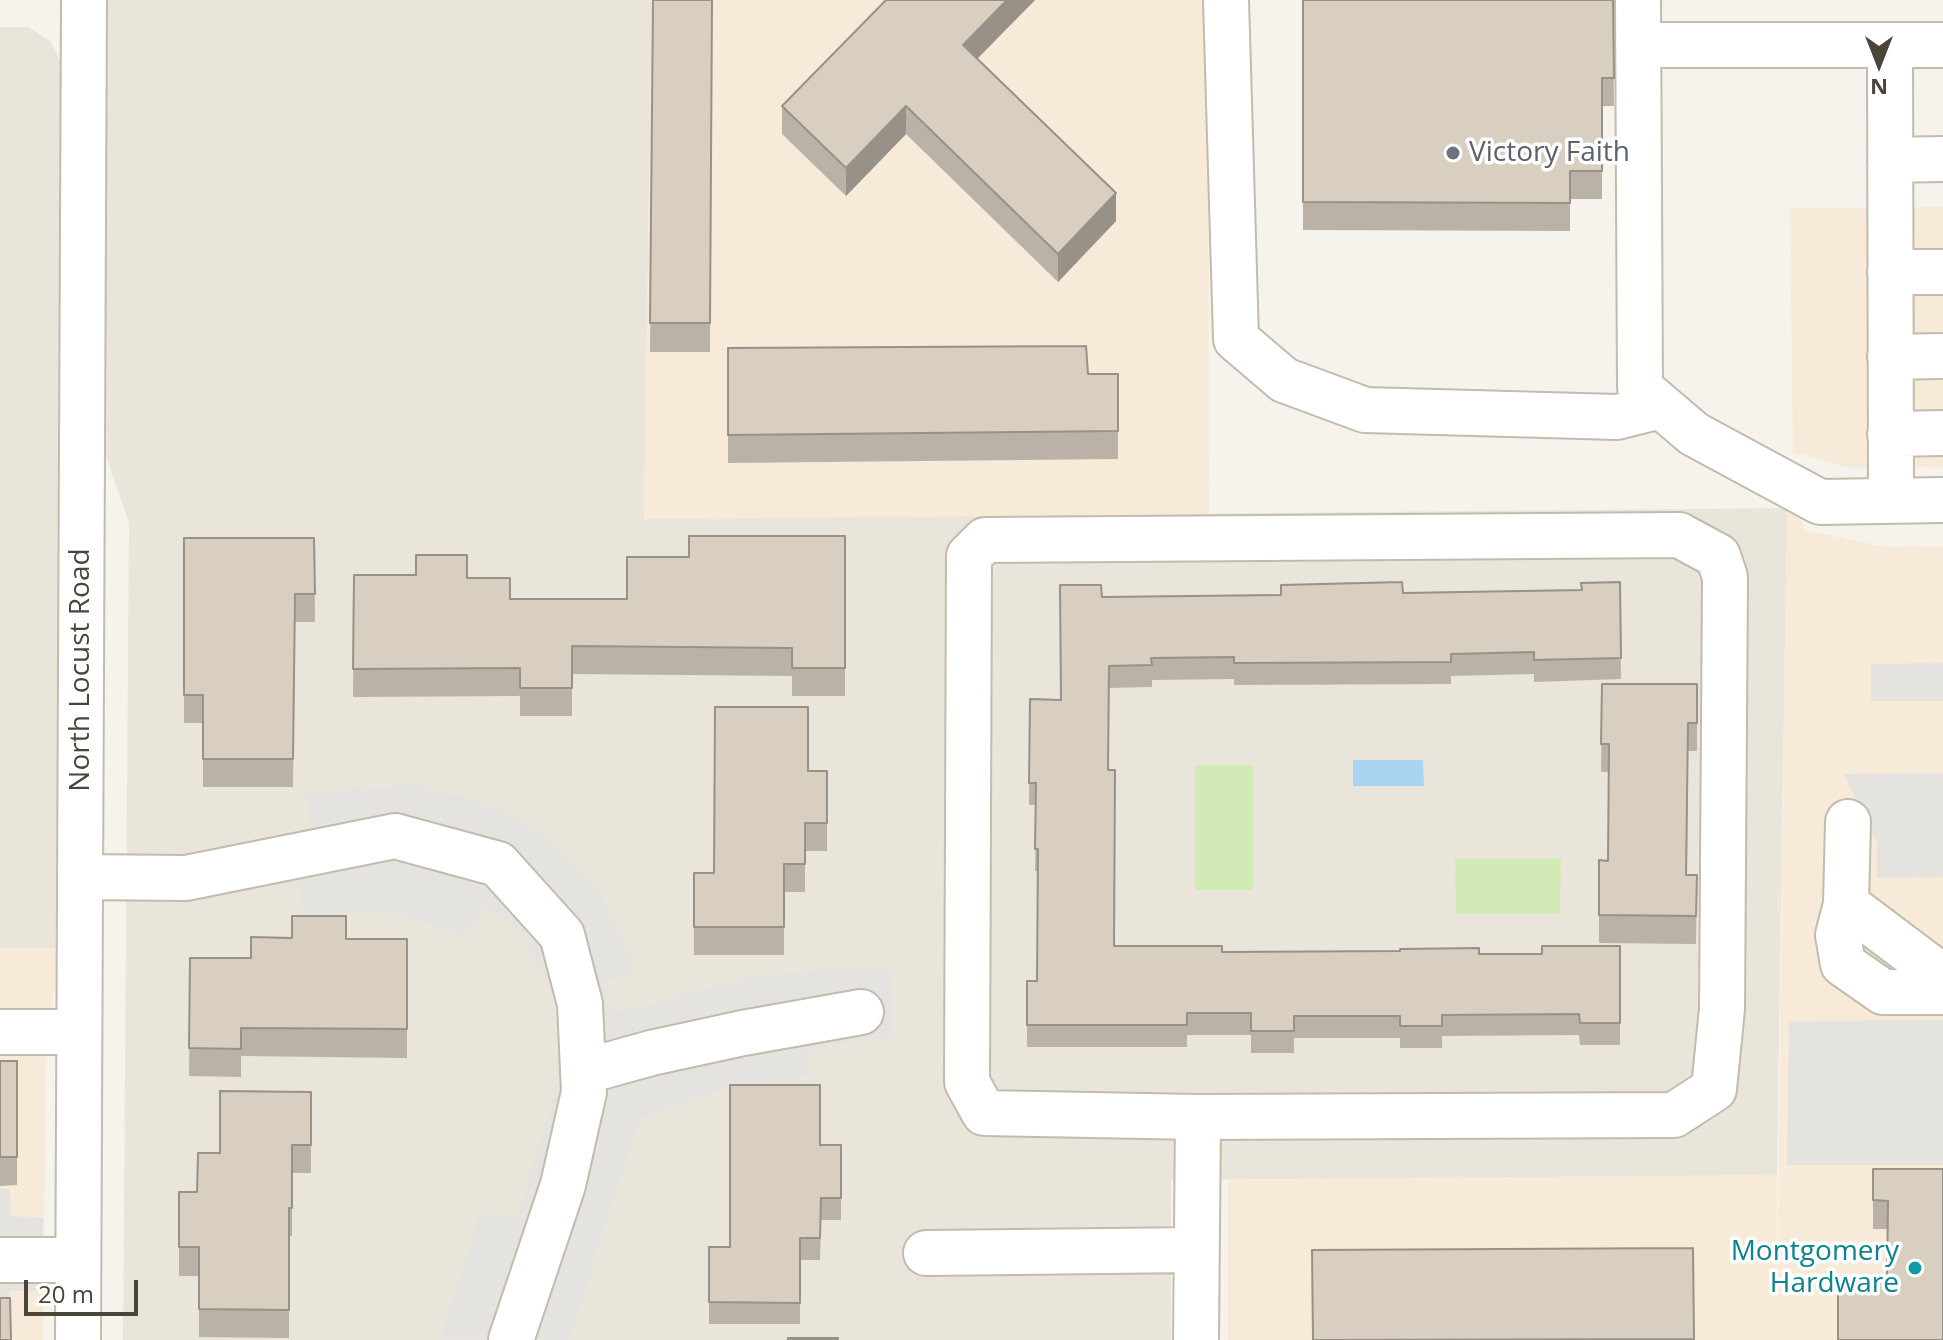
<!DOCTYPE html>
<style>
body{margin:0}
#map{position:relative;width:1943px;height:1340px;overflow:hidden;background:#f6f3ec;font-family:"Open Sans",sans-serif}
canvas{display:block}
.north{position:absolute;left:1839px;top:24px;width:80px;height:80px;-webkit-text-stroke:6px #fff;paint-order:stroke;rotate:180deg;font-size:22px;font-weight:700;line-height:32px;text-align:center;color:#4b4439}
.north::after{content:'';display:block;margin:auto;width:28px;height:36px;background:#4b4439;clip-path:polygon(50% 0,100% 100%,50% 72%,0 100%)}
.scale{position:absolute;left:24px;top:1280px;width:114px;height:36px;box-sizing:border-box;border:4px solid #4b4439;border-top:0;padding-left:10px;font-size:24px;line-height:28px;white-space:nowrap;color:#4b4439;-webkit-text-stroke:6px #fff;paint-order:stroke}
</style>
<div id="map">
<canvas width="1943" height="1340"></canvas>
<div class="north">N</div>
<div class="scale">20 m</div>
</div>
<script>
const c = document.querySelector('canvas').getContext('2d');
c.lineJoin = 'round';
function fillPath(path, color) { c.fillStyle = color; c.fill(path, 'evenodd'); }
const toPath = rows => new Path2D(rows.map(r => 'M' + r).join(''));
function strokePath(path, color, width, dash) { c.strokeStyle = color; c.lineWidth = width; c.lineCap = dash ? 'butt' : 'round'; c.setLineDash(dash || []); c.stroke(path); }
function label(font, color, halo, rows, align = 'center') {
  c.font = font + ' "Open Sans",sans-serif'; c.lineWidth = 7; c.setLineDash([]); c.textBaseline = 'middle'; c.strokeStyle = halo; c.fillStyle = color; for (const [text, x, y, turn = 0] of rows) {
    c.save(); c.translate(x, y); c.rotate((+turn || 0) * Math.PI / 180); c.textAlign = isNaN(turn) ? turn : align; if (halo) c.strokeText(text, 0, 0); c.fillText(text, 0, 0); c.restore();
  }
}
const residential = toPath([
 [107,0,652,0,644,519,1787,508,1777,1175,1171,1180,1171,1340,123,1340,129,523,105,453],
 [0,27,28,27,50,41,64,68,59,948,0,948]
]);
const commercial = toPath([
 [652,0,1208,0,1209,514,644,519],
 [1943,207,1943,467,1849,468,1793,452,1790,208],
 [1787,508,1797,510,1805,530,1885,547,1943,546,1943,1340,1228,1340,1228,1180,1777,1175,1777,1300],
 [0,948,59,948,46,1061,43,1340,0,1340]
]);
const green = toPath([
 [1195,765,1253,765,1253,890,1195,890],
 [1455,859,1561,859,1560,914,1456,914]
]);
const parking = toPath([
 [1943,663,1943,701,1871,701,1871,664],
 [1943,773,1943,877,1877,878,1877,843,1844,774],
 [415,785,498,807,555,845,602,897,637,971,603,983,614,1015,693,990,755,977,825,969,891,969,891,1037,846,1042,808,1050,810,1076,722,1090,639,1119,569,1340,441,1338,480,1211,516,1220,553,1099,563,1047,553,994,524,936,486,905,463,937,398,913,365,911,305,917,290,840,311,834,306,793],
 [1943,1020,1943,1165,1787,1165,1789,1021],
 [0,1189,10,1189,11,1216,43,1218,42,1291,9,1291,7,1321,0,1321]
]);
const water = toPath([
 [1353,760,1423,760,1424,786,1353,786]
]);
const minor = toPath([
 [1226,0,1236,339,1284,380,1365,410,1617,417,1661,406],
 [1638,0,1640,388,1694,434,1820,502,1943,500],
 [1638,45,1943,45],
 [1890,45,1891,500],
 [1890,160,1943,159],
 [1890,272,1943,272],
 [1890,357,1939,356],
 [1890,434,1943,433],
 [1679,535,1718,556,1725,577,1722,1009,1714,1089,1674,1115,1198,1117,984,1113,967,1082,969,556,985,540,1679,535],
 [1848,822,1846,904,1943,977],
 [80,877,186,878,395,836,498,864,562,935,580,1004,584,1092,563,1185,511,1340],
 [1846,904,1838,935,1843,964,1883,992,1943,992],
 [0,1032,79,1032],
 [583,1072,651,1053,743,1033,861,1012],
 [926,1253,1196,1250],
 [0,1260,78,1260],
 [78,1340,84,0],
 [1196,1340,1198,1117]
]);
const wall = toPath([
 [653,0,712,0,710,352,650,352],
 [886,0,1035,0,977,59,1116,221,1058,282,906,134,846,196,782,134,782,106],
 [1303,0,1613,0,1614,106,1602,106,1602,199,1570,199,1570,231,1303,230],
 [728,348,1088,374,1118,374,1118,459,728,463],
 [845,536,845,696,792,696,792,676,572,674,572,716,520,716,520,696,353,697,354,575,467,578,510,599,627,599,689,557],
 [184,538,314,538,315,622,295,622,293,787,203,787,203,723,184,723],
 [1620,582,1621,679,1534,682,1534,674,1451,676,1451,684,1234,685,1234,679,1152,680,1152,687,1109,688,1108,770,1114,946,1222,952,1542,954,1620,946,1620,1045,1580,1045,1579,1035,1442,1036,1442,1048,1400,1048,1400,1038,1294,1038,1294,1053,1251,1053,1251,1035,1187,1035,1187,1047,1027,1047,1027,981,1037,981,1038,871,1035,871,1036,805,1029,805,1030,699,1061,700,1102,597,1581,590],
 [1602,684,1697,684,1697,751,1688,751,1687,875,1697,875,1696,944,1599,943,1599,860,1608,861,1608,772,1601,772],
 [808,771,827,771,827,851,805,851,805,892,784,892,784,955,694,955,694,873,714,873],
 [346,939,407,939,407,1058,241,1056,241,1077,189,1076,190,958,251,958],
 [0,1061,17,1061,17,1185,0,1186],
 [311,1092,311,1173,292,1173,292,1236,289,1236,289,1338,199,1337,199,1276,179,1276,179,1192,197,1192],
 [820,1145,841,1145,841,1220,821,1220,820,1260,800,1260,800,1324,709,1324,709,1247,730,1247],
 [1873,1169,1943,1169,1887,1281,1888,1229,1873,1229]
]);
const shadedWall = toPath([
 [1007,0,1035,0,963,73,963,45],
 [906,106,906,134,846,196,846,168],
 [1116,193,1116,221,1058,282,1058,254]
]);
const building = toPath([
 [653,0,712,0,710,323,650,323,653,0],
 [886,0,1007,0,963,45,1116,193,1058,254,906,106,846,168,782,106,886,0],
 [1303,0,1613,0,1614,78,1602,78,1602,171,1570,171,1570,203,1303,202,1303,0],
 [1086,346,1088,374,1118,374,1118,431,728,435,728,348,1086,346],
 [689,536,845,536,845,668,792,668,792,648,572,646,572,688,520,688,520,668,353,669,354,575,416,575,416,555,467,555,467,578,510,578,510,599,627,599,627,557,689,557,689,536],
 [184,538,314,538,315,594,295,594,293,759,203,759,203,695,184,695,184,538],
 [1402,582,1403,593,1582,590,1581,583,1620,582,1621,658,1534,660,1534,652,1451,654,1451,662,1234,663,1234,657,1151,658,1152,665,1109,666,1108,770,1115,770,1114,946,1222,946,1222,952,1400,951,1400,949,1479,948,1479,954,1542,954,1542,946,1620,946,1620,1023,1580,1023,1579,1014,1442,1015,1442,1026,1400,1026,1400,1016,1294,1016,1294,1031,1251,1031,1251,1013,1187,1013,1187,1025,1027,1025,1027,981,1037,981,1038,849,1035,849,1036,783,1029,783,1030,699,1061,700,1060,585,1101,585,1102,597,1281,595,1281,585,1402,582],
 [1602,684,1697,684,1697,723,1688,723,1686,875,1697,875,1696,916,1599,915,1599,860,1608,861,1609,744,1601,744,1602,684],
 [715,707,808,707,808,771,827,771,827,823,805,823,805,864,784,864,784,927,694,927,694,873,714,873,715,707],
 [292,916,346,916,346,939,407,939,407,1029,241,1028,241,1049,189,1048,190,958,251,958,251,937,292,938,292,916],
 [0,1061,17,1061,17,1157,0,1157,0,1061],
 [730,1085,820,1085,820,1145,841,1145,841,1198,821,1198,820,1238,800,1238,800,1303,709,1302,709,1247,730,1247,730,1085],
 [220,1091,311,1092,311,1145,292,1145,292,1208,289,1208,289,1310,199,1309,199,1247,179,1247,179,1192,197,1192,198,1153,220,1153,220,1091],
 [1873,1169,1943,1169,1943,1340,1838,1340,1838,1279,1887,1281,1888,1201,1873,1200,1873,1169],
 [1693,1248,1694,1339,1313,1340,1312,1250,1693,1248],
 [0,1298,10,1298,11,1340,0,1340,0,1298],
 [788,1338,838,1338,838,1340,788,1340,788,1338]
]);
const markers = [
 [1453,153,8,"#6b7280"],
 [1915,1268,8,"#0f9aa8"]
];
const worshipNames = [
 ["Victory Faith",1469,153]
];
const streetNames = [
 ["North Locust Road",81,670,-90]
];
const cultureNames = [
 ["Montgomery",1899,1252],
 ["Hardware",1899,1284]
];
fillPath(residential, '#eae5da');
fillPath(commercial, '#f7ead8');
fillPath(green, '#d2eab5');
fillPath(parking, '#e5e3e0');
fillPath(water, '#a9d4f2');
strokePath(minor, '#c2bbae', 48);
strokePath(minor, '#fff', 44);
fillPath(wall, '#bab2a6');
fillPath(shadedWall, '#979187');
fillPath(building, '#d8cfc1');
strokePath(building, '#979187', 2);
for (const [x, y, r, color] of markers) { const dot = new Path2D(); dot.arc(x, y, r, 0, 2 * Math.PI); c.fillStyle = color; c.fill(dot); strokePath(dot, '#fff', 3); }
label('28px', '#5b616d', '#fff', worshipNames, 'left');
label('28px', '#4b4439', '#fff', streetNames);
label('28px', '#0d838f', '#fff', cultureNames, 'right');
</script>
